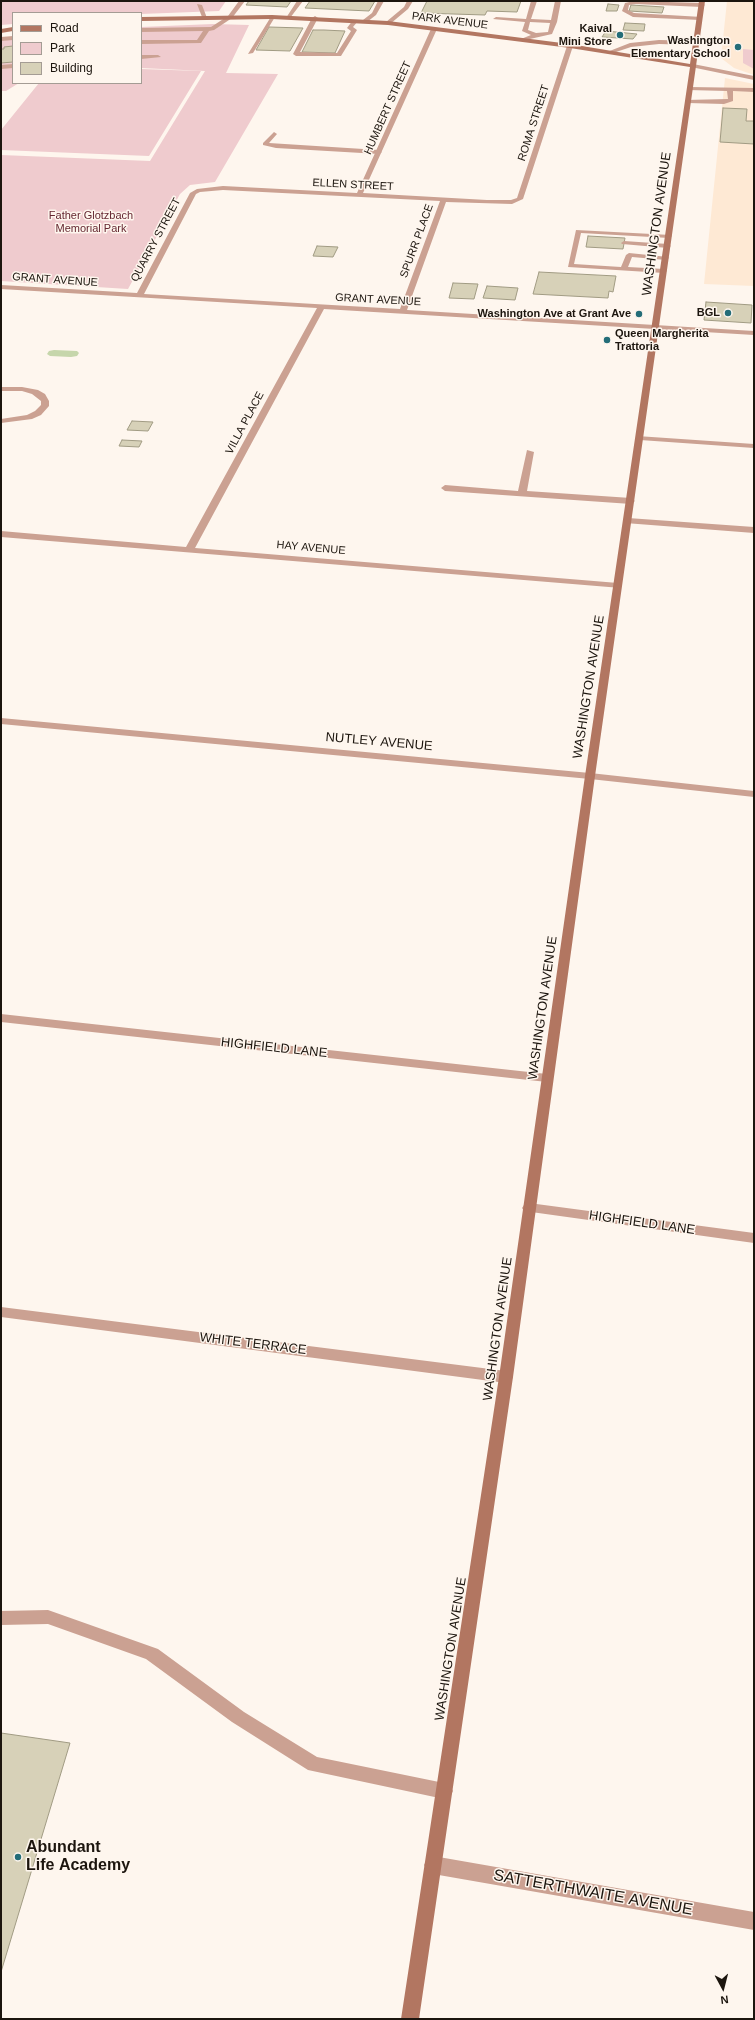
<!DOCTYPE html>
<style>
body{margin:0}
#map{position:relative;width:755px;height:2020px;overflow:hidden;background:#fef6ee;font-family:Helvetica,sans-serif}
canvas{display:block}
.frame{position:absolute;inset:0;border:2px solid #1c150e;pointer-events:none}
.legend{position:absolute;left:12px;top:12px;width:130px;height:72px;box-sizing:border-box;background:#fef6ee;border:1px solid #a49c94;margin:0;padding:5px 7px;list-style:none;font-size:12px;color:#1c150e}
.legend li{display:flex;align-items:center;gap:8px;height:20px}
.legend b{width:20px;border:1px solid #a49c94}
.north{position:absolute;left:703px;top:1968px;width:40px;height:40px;-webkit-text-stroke:3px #fef6ee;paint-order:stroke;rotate:173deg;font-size:11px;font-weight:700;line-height:16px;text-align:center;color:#1c150e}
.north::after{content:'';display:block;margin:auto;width:14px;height:18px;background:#1c150e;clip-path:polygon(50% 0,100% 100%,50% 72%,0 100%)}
</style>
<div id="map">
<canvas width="755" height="2020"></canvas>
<div class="frame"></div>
<ul class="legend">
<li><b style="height:5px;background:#b27661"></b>Road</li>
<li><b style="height:11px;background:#efcbce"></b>Park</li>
<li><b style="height:11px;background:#d7d1b8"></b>Building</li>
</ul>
<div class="north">N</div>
</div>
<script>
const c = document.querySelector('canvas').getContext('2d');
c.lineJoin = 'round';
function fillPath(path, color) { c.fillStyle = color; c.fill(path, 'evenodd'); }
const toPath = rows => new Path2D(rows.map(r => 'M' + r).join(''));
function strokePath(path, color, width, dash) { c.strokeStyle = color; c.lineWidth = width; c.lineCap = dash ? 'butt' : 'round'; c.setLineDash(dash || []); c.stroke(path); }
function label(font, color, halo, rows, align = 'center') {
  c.font = font + ' Helvetica,sans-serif'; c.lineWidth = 3; c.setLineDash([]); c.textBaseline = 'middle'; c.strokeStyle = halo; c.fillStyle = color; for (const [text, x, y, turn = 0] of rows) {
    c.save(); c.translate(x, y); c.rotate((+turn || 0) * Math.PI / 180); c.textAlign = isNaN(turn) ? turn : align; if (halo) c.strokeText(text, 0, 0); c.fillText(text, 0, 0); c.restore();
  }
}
const built = toPath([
 [727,1,754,1,754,75,734,68,721,58],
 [725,78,754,84,754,286,704,284]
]);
const green = toPath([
 [1,1,226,1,219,11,141,14,13,13,13,24,1,25],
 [213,24,249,25,226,73,278,74,215,182,190,185,180,194,128,289,1,281,1,155,150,161,205,71,141,68,141,27],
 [13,37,13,83,19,83,6,91,1,91,1,38],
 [743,49,754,50,754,69,743,63],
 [141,69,201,71,149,156,1,150,1,130,39,83,141,83]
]);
const water = toPath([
 [54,350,77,351,79,353,77,356,71,357,50,356,47,354,49,351]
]);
const building = toPath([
 [249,1,291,1,287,7,246,5,249,1],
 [310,1,375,1,369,11,305,8,310,1],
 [427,1,521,1,517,12,487,11,485,15,421,13,427,1],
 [608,4,619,5,617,11,606,11,608,4],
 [631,5,664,7,662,13,629,11,631,5],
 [625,23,645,24,644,31,623,30,625,23],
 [269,27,303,28,290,51,256,50,269,27],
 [313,30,324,30,345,31,335,53,302,52,313,30],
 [606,31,637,34,633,39,602,37,606,31],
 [13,46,13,62,1,63,1,49,4,49,4,47,13,46],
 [723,108,747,109,746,121,754,121,754,144,720,142,723,108],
 [588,236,625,238,623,249,586,247,588,236],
 [317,246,338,247,333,257,313,256,317,246],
 [539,272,616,276,613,292,609,291,608,298,533,294,539,272],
 [453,283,478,284,474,299,449,298,453,283],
 [487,286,518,288,515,300,483,298,487,286],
 [706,302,752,305,751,323,704,320,706,302],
 [132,421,153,422,148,431,127,430,132,421],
 [122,440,142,441,139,447,119,446,122,440],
 [1,1733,70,1743,1,1972,1,1733]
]);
const service = toPath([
 [239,1,245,1,232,18,214,30,209,31,201,43,141,44,141,40,197,40,203,31,141,32,141,28,211,27,228,16,239,1],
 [297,1,303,1,290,18,286,18,297,1],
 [378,1,384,1,376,15,367,22,363,22,363,20,372,13,378,1],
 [407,1,413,1,408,9,390,24,386,24,386,22,404,7,407,1],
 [531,1,537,1,531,19,551,20,555,1,561,1,557,22,552,34,521,41,521,39,531,35,522,31,525,22,493,19,496,17,526,19,531,1],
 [530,22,550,23,548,32,536,33,528,30,530,22],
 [634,1,702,3,705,5,702,7,636,4,629,5,628,10,634,13,702,17,700,20,633,17,622,11,625,3,634,1],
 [197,4,202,5,207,18,202,17,197,4],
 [272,15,275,17,253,53,248,54,272,15],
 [315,16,318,18,300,52,337,53,351,31,347,28,353,20,358,21,353,27,357,30,341,56,296,56,293,54,312,18,315,16],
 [13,36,13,40,1,41,1,37,13,36],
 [659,40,697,41,700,43,697,45,659,44,631,47,610,54,607,52,630,43,659,40],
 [141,55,158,55,161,57,141,59,141,55],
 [13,64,13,68,1,69,1,65,13,64],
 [690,87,754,88,754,92,733,91,733,101,724,104,688,103,686,100,728,99,727,91,688,90,690,87],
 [274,132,277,134,269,143,379,150,382,152,379,154,276,148,263,145,263,143,274,132],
 [576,230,671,235,672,236,669,238,581,233,574,264,621,267,626,255,629,253,668,257,669,258,666,260,632,257,628,267,664,269,667,271,664,273,568,267,576,230],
 [624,241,668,244,671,246,668,248,622,244,621,243,624,241],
 [637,436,754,444,754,448,640,440,636,438,637,436],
 [527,450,534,452,527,491,631,498,635,501,631,504,445,491,441,488,445,485,518,491,527,450],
 [628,518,754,527,754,533,625,523,625,519,628,518],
 [48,1610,158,1649,244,1712,317,1757,444,1783,450,1785,453,1791,450,1797,444,1799,308,1770,232,1722,146,1659,48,1624,1,1625,1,1611,48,1610]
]);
const minor = toPath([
 [434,27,437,29,363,193,487,200,511,200,517,198,567,46,570,44,573,46,523,199,512,204,446,202,407,310,754,331,754,335,324,309,195,548,618,583,621,584,621,588,1,537,1,531,186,547,317,308,1,289,1,285,137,293,190,193,197,189,223,186,357,193,431,29,434,27],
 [223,190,440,201,400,309,144,294,196,194,200,192,223,190],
 [1,387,22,387,38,390,45,394,49,401,49,406,41,415,32,419,1,423,1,419,27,415,35,411,41,405,41,401,32,394,22,391,1,391,1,387],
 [1,718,590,773,754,791,754,797,590,779,1,724,1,718],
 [1,1014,547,1074,551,1075,553,1078,551,1081,547,1082,1,1022,1,1014],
 [529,1203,754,1233,754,1243,524,1211,522,1208,524,1205,529,1203],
 [1,1307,506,1371,511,1373,513,1377,511,1381,506,1383,1,1317,1,1307],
 [433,1856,754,1912,754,1930,433,1874,427,1871,424,1865,427,1859,433,1856]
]);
const tertiary = toPath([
 [693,64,754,76,754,80,691,67,693,64]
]);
const secondary = toPath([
 [699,1,705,1,696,66,595,776,513,1377,419,2019,401,2019,499,1377,585,776,690,67,570,48,388,25,272,19,141,21,141,17,272,15,388,21,570,44,690,64,699,1],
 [13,27,13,31,1,33,1,29,13,27]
]);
const markers = [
 [620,35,4,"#246d78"],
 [738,47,4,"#246d78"],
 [728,313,4,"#246d78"],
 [639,314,4,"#246d78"],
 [607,340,4,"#246d78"],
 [18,1857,4,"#246d78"]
];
const farStreetnames = [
 ["PARK AVENUE",450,21,7],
 ["HUMBERT STREET",388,108,-66],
 ["ROMA STREET",534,123,-72],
 ["ELLEN STREET",353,185,3],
 ["QUARRY STREET",156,240,-62],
 ["SPURR PLACE",417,241,-70],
 ["GRANT AVENUE",55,280,4],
 ["GRANT AVENUE",378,300,3],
 ["VILLA PLACE",245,423,-62],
 ["HAY AVENUE",311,548,5]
];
const farPoinames = [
 ["Kaival",612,29],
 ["Mini Store",612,42],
 ["Washington",730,41],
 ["Elementary School",730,54],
 ["BGL",720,313],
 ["Washington Ave at Grant Ave",631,314],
 ["Queen Margherita",615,334,"left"],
 ["Trattoria",615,347,"left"]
];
const farParknames = [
 ["Father Glotzbach",91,216],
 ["Memorial Park",91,229]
];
const streetNames = [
 ["WASHINGTON AVENUE",657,224,-82],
 ["WASHINGTON AVENUE",589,687,-81],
 ["NUTLEY AVENUE",379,742,5],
 ["WASHINGTON AVENUE",543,1008,-82],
 ["HIGHFIELD LANE",274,1048,6],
 ["HIGHFIELD LANE",642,1223,8],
 ["WASHINGTON AVENUE",498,1329,-82],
 ["WHITE TERRACE",253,1344,7],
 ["WASHINGTON AVENUE",451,1649,-81]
];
const nearPoinames = [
 ["Abundant",26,1848],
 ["Life Academy",26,1866]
];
const nearStreetnames = [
 ["SATTERTHWAITE AVENUE",593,1893,10]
];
fillPath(built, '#fee9d4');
fillPath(green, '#efcbce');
fillPath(water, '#c6d6ab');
fillPath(building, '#d7d1b8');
strokePath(building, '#a19b83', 1);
fillPath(service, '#cba192');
fillPath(minor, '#cba192');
fillPath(tertiary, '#cba192');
fillPath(secondary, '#b27661');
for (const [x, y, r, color] of markers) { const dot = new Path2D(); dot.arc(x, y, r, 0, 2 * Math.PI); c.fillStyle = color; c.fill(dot); strokePath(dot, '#fef6ee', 1.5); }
label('11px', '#1c150e', '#fef6ee', farStreetnames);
label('bold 11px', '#1c150e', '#fef6ee', farPoinames, 'right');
label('11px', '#652731', '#fef6ee', farParknames);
label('13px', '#1c150e', '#fef6ee', streetNames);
label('bold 16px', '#1c150e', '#fef6ee', nearPoinames, 'left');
label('16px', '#1c150e', '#fef6ee', nearStreetnames);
</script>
